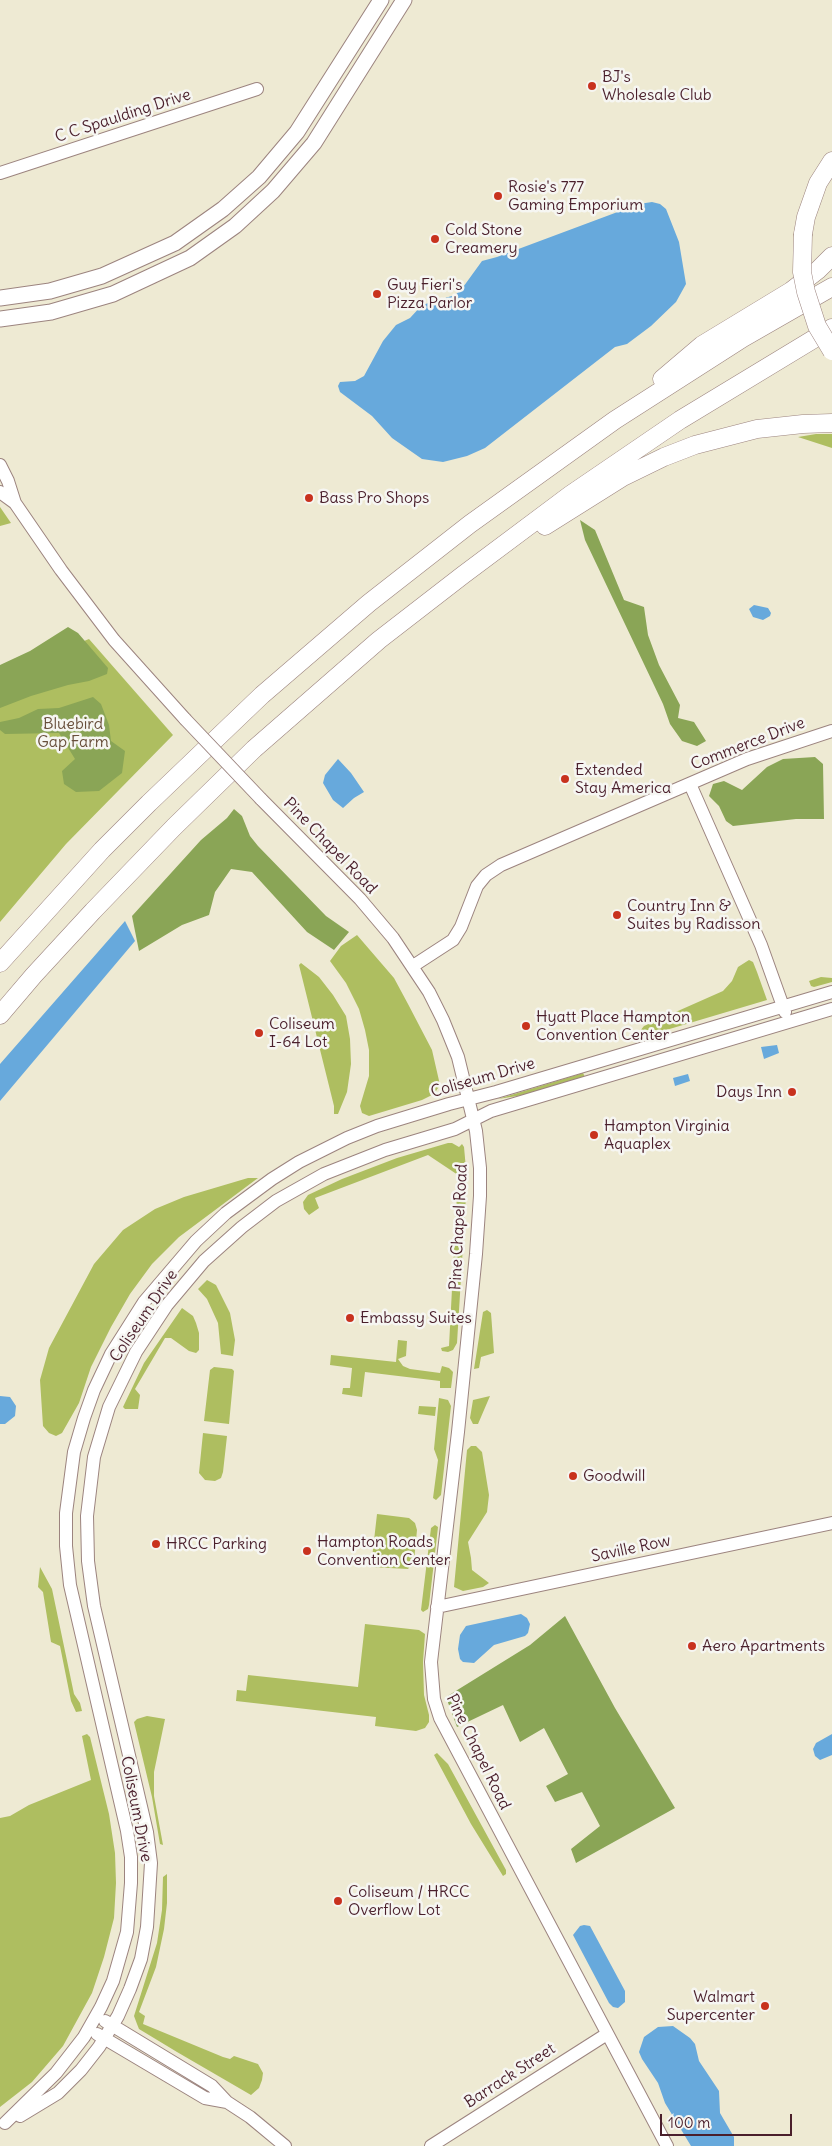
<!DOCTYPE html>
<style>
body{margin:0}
#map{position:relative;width:832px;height:2146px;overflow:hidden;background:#eeead3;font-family:Delius,sans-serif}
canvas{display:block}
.scale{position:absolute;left:660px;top:2114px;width:132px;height:22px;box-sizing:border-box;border:2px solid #4a1f2b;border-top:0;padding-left:6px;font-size:15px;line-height:18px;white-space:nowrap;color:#4a1f2b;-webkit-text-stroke:4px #f6f6f2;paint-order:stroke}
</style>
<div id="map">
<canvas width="832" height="2146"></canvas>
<div class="scale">100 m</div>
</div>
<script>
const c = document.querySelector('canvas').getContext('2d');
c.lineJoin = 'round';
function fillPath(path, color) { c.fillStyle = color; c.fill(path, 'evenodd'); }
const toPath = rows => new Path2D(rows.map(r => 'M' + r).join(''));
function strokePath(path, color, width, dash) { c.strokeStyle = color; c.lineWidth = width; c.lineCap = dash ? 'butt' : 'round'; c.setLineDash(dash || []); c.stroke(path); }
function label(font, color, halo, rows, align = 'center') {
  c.font = font + ' Delius,sans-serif'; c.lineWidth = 5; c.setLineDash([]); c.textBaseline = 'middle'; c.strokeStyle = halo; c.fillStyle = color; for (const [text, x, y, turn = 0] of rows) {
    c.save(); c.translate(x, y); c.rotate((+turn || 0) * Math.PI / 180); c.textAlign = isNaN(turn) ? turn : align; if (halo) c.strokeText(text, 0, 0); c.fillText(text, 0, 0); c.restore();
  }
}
const green = toPath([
 [816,434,832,434,832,448,798,437],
 [0,507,11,523,0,526],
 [89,639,173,735,66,844,0,922,0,675],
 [357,935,394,978,408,1004,432,1050,440,1085,434,1094,422,1100,369,1116,362,1113,360,1106,369,1076,369,1050,365,1030,359,1009,346,983,330,961,341,946],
 [749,960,753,962,757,972,767,1000,646,1036,641,1035,640,1031,644,1026,723,991,732,981,738,967],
 [301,963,319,977,333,995,346,1016,350,1039,351,1064,347,1092,338,1114,334,1114,334,1106,299,965],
 [821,977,832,978,832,982,814,987,811,986,809,981],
 [583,1073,585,1077,530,1094,498,1099],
 [448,1143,452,1143,459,1147,462,1144,464,1147,467,1180,457,1343,453,1350,448,1352,442,1351,441,1348,449,1346,458,1175,428,1155,315,1198,319,1208,309,1215,304,1209,303,1202,308,1195,342,1179,397,1158],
 [248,1178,258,1178,179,1237,152,1264,130,1294,111,1327,91,1367,79,1403,62,1433,56,1436,49,1433,43,1426,40,1380,49,1348,94,1264,123,1230,155,1209,184,1197],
 [207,1280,216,1285,230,1313,235,1340,233,1356,221,1354,218,1323,207,1299,198,1289],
 [182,1308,193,1316,196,1323,199,1333,199,1350,196,1353,189,1351,171,1338,165,1338,135,1389,140,1395,138,1409,125,1409,123,1407,144,1363],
 [487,1310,491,1313,494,1353,481,1357,479,1368,474,1369,483,1312],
 [398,1340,407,1341,406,1356,398,1359,403,1366,410,1369,440,1373,442,1366,449,1368,453,1372,451,1388,440,1388,440,1381,365,1372,362,1397,342,1394,343,1388,350,1388,352,1368,330,1365,331,1355,396,1362],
 [214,1367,232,1369,234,1371,229,1424,204,1421,210,1370],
 [490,1396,478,1424,473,1424,470,1418,473,1400],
 [439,1398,448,1400,451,1406,441,1495,436,1500,433,1498,438,1460,434,1449],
 [419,1406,436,1407,435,1416,418,1414],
 [203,1433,227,1436,223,1472,221,1478,215,1481,205,1480,199,1473],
 [471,1446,476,1446,482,1452,489,1495,487,1512,468,1542,471,1558,472,1570,489,1583,483,1587,463,1591,454,1587,467,1450],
 [377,1514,409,1518,415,1523,417,1530,414,1561,408,1569,371,1567],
 [435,1525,438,1527,429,1605,428,1609,423,1612,421,1610,431,1528],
 [40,1567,52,1589,74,1694,80,1703,82,1711,76,1712,71,1701,60,1646,51,1642,43,1592,38,1587],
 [365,1624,419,1630,425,1634,423,1662,424,1695,429,1715,429,1722,425,1728,416,1731,375,1726,376,1717,236,1701,237,1690,246,1691,248,1675,358,1687],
 [147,1716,165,1719,154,1772,154,1796,163,1845,160,1844,152,1797,134,1722,137,1719],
 [87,1734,90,1737,109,1814,115,1853,116,1883,114,1918,104,1957,92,1993,63,2046,32,2082,0,2107,0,1818,10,1816,29,1805,91,1780,82,1736],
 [437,1753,448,1764,506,1870,506,1874,503,1876,471,1824,434,1755],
 [167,1874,167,1903,164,1929,156,1967,139,2012,145,2016,143,2024,223,2057,230,2059,234,2056,258,2064,263,2073,262,2080,259,2088,251,2095,177,2052,139,2029,137,2024,134,2016,157,1943,162,1910,163,1877]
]);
const forest = toPath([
 [580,520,595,530,624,600,644,607,648,635,659,665,680,705,678,718,694,722,706,741,697,746,682,741,670,724,663,704,585,540],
 [68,627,78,633,108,668,107,674,89,681,68,685,31,696,0,708,0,665,30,651],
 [93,697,101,704,109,725,111,741,125,751,122,773,99,791,76,792,64,784,62,771,75,759,59,733,5,734,0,730,0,722,19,718,38,709,59,708],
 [815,757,823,764,824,819,796,819,733,826,726,821,719,806,709,796,713,784,724,781,742,790,767,767,783,759],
 [234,809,242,816,250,836,258,846,326,916,349,932,334,950,307,932,252,872,231,869,215,892,209,915,182,925,139,951,132,916,201,840,227,818],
 [565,1616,615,1708,675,1808,576,1863,571,1849,600,1826,582,1792,555,1802,546,1786,568,1774,544,1728,520,1742,503,1705,457,1727,446,1697,530,1645]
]);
const water = toPath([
 [652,202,660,204,666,209,679,242,686,284,676,302,651,326,627,344,615,347,485,448,467,456,443,462,422,459,392,438,372,416,340,392,338,386,340,382,355,381,364,376,383,341,396,325,410,318,422,305,455,295,461,290,482,261,497,257,639,204],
 [754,605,768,608,771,613,770,616,763,620,753,617,749,609],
 [338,759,351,773,364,792,354,798,343,808,333,800,323,783,325,775],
 [125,921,135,941,0,1101,0,1064],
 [777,1045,779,1053,764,1059,761,1047],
 [688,1074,690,1081,675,1086,673,1078],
 [0,1396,10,1397,16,1406,15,1416,5,1424,0,1424],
 [521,1614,527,1618,530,1624,528,1633,525,1636,494,1645,474,1663,463,1662,460,1659,458,1649,460,1635,466,1626],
 [832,1734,832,1755,820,1760,815,1756,813,1749,816,1743],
 [584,1925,590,1926,625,1991,625,2002,618,2008,613,2007,609,2003,573,1935,580,1926],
 [673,2026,690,2038,695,2044,699,2061,719,2091,720,2113,734,2137,734,2146,691,2146,665,2103,658,2083,642,2059,639,2052,644,2037,658,2027]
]);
const minor = toPath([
 [0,173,257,89],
 [0,465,8,481,15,503],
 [0,492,15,503,61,570,114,640,185,719],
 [690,784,761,945,785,1012],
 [261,799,360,899,393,938,429,992,443,1020,458,1057,476,1131,480,1168,480,1196,476,1254,458,1432,431,1662,434,1699,440,1718,458,1752,667,2146],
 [413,966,453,940,461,927,477,886,486,875,501,865,747,759,832,731],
 [437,1607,832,1523],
 [105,2021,212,2086,227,2102,250,2117,285,2146],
 [97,2034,205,2098,227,2102],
 [20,2116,58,2093,81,2070,99,2047,118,2016,130,1989,141,1959,147,1927,151,1863,147,1832,94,1606,88,1561,87,1516,94,1457,109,1407,136,1352,167,1305,204,1261,242,1227,276,1201,324,1174,385,1150,455,1129,491,1111,832,1009],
 [5,2123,56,2073,84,2037,101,2007,113,1981,127,1932,131,1883,131,1857,127,1831,70,1585,66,1546,66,1513,74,1452,84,1418,94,1390,111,1354,144,1302,196,1241,226,1213,272,1179,299,1162,347,1138,377,1126,449,1104,496,1092,832,992],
 [431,2146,607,2034]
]);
const major = toPath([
 [0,298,50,291,102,276,175,243,223,209,259,177,297,132,381,0],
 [0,319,51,312,113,294,190,258,235,226,273,191,314,143,404,0]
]);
const highway = toPath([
 [803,234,806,217,818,183,832,161],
 [662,379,702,345,791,291,818,270,832,256],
 [545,526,623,477,664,457,695,445,757,429,803,424,832,423],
 [0,963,102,850,149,803,262,695,369,603,470,524,615,420,743,338,832,287],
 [0,1015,34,975,93,911,174,827,254,749,379,640,463,575,570,495,680,420,832,328]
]);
const minorBridge = toPath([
 [185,719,261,799]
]);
const highwayBridge = toPath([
 [803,234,802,272,806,292,817,326,832,351]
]);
const markers = [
 [592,86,5,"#c8321e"],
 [498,196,5,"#c8321e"],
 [435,239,5,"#c8321e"],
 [377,294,5,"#c8321e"],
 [309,498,5,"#c8321e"],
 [565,779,5,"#c8321e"],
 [617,915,5,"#c8321e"],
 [526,1026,5,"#c8321e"],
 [259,1033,5,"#c8321e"],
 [792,1092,5,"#c8321e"],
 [594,1135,5,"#c8321e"],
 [350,1318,5,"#c8321e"],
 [573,1476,5,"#c8321e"],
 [156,1544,5,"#c8321e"],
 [307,1551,5,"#c8321e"],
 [692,1646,5,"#c8321e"],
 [338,1901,5,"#c8321e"],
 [765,2006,5,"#c8321e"]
];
const poiNames = [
 ["BJ's",602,77],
 ["Wholesale Club",602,95],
 ["Rosie's 777",508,187],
 ["Gaming Emporium",508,205],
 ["Cold Stone",445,230],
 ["Creamery",445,248],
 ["Guy Fieri's",387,285],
 ["Pizza Parlor",387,303],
 ["Bass Pro Shops",319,498],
 ["Extended",575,770],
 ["Stay America",575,788],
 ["Country Inn &",627,906],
 ["Suites by Radisson",627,924],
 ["Hyatt Place Hampton",536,1017],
 ["Convention Center",536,1035],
 ["Coliseum",269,1024],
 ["I-64 Lot",269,1042],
 ["Days Inn",782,1092,"right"],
 ["Hampton Virginia",604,1126],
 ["Aquaplex",604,1144],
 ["Embassy Suites",360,1318],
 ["Goodwill",583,1476],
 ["Hampton Roads",317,1542],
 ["Convention Center",317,1560],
 ["HRCC Parking",166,1544],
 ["Aero Apartments",702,1646],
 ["Coliseum / HRCC",348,1892],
 ["Overflow Lot",348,1910],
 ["Walmart",755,1997,"right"],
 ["Supercenter",755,2015,"right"]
];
const streetNames = [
 ["C C Spaulding Drive",123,116,-18],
 ["Commerce Drive",748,744,-21],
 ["Pine Chapel Road",330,846,46],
 ["Coliseum Drive",483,1078,-16],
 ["Pine Chapel Road",459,1227,-87],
 ["Coliseum Drive",144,1316,-56],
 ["Saville Row",631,1549,-12],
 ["Pine Chapel Road",478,1752,64],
 ["Coliseum Drive",136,1809,79],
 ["Barrack Street",510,2076,-33]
];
const parkNames = [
 ["Bluebird",73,724],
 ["Gap Farm",73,742]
];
fillPath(green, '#aebe60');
fillPath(forest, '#8aa556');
fillPath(water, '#67a9dc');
strokePath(minor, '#9c847f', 14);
strokePath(major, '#9c847f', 17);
strokePath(highway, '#9c847f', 19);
strokePath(minor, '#fff', 12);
strokePath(major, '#fff', 15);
strokePath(highway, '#fff', 18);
strokePath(minorBridge, '#9c847f', 14, []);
strokePath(highwayBridge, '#9c847f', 19, []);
strokePath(minorBridge, '#fff', 12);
strokePath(highwayBridge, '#fff', 18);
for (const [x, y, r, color] of markers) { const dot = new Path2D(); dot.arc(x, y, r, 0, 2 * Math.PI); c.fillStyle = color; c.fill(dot); strokePath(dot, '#f6f6f2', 2); }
label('16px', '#4a1f2b', '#f6f6f2', poiNames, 'left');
label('16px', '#4a1f2b', '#f6f6f2', streetNames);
label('16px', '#684f3b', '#f6f6f2', parkNames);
</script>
